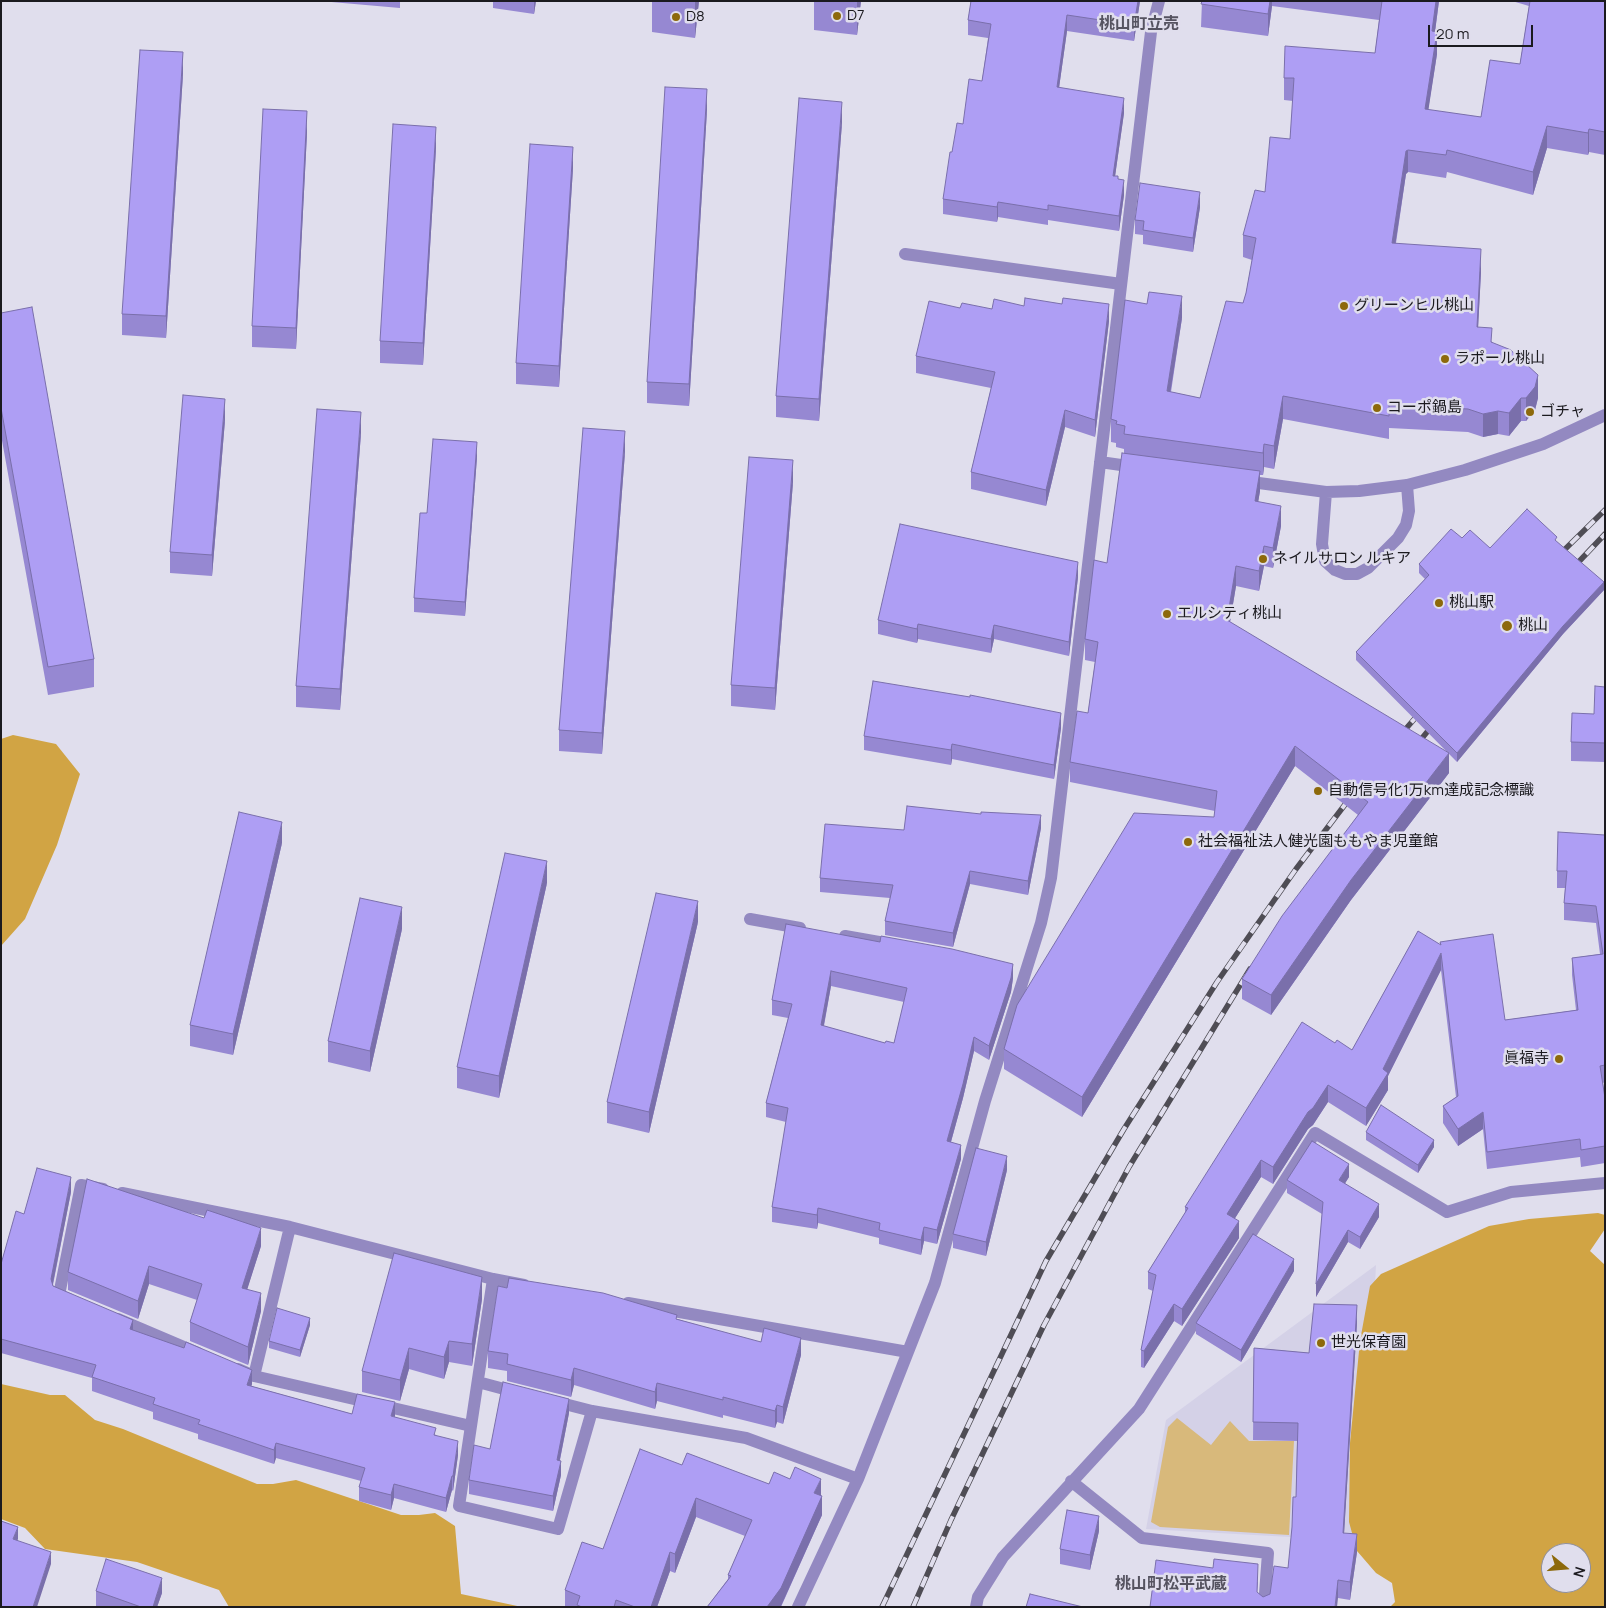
<!DOCTYPE html>
<meta charset="utf-8">
<style>
body{margin:0}
#map{position:relative;width:1606px;height:1608px;overflow:hidden;background:#e0deed;font-family:Manrope,sans-serif}
canvas{display:block}
.frame{position:absolute;inset:0;border:2px solid #1b1a1f;pointer-events:none}
.north{position:absolute;left:1541px;top:1543px;width:50px;height:50px;box-sizing:border-box;background:#e0deed;border:1px solid #91909b;border-radius:50%;rotate:107deg;font-size:14px;font-weight:700;line-height:20px;text-align:center;color:#1b1a1f}
.north::after{content:'';display:block;margin:auto;width:18px;height:22px;background:#8d690b;clip-path:polygon(50% 0,100% 100%,50% 72%,0 100%)}
.scale{position:absolute;left:1428px;top:25px;width:105px;height:22px;box-sizing:border-box;border:2px solid #1b1a1f;border-top:0;padding-left:6px;font-size:15px;line-height:18px;white-space:nowrap;color:#1b1a1f;-webkit-text-stroke:4px #e0deed;paint-order:stroke}
</style>
<div id="map">
<canvas width="1606" height="1608"></canvas>
<div class="frame"></div>
<div class="north">N</div>
<div class="scale">20 m</div>
</div>
<script>
const c = document.querySelector('canvas').getContext('2d');
c.lineJoin = 'round';
function fillPath(path, color) { c.fillStyle = color; c.fill(path, 'evenodd'); }
const toPath = rows => new Path2D(rows.map(r => 'M' + r).join(''));
function strokePath(path, color, width, dash) { c.strokeStyle = color; c.lineWidth = width; c.lineCap = dash ? 'butt' : 'round'; c.setLineDash(dash || []); c.stroke(path); }
function label(font, color, halo, rows, align = 'center') {
  c.font = font + ' Manrope,"Noto Sans JP",sans-serif'; c.lineWidth = 5; c.setLineDash([]); c.textBaseline = 'middle'; c.strokeStyle = halo; c.fillStyle = color; for (const [text, x, y, turn = 0] of rows) {
    c.save(); c.translate(x, y); c.rotate((+turn || 0) * Math.PI / 180); c.textAlign = isNaN(turn) ? turn : align; if (halo) c.strokeText(text, 0, 0); c.fillText(text, 0, 0); c.restore();
  }
}
const built = toPath([
 [1376,1265,1362,1541,1146,1529,1166,1420]
]);
const green = toPath([
 [1177,1418,1211,1445,1230,1421,1249,1441,1294,1441,1289,1535,1160,1527,1151,1522,1168,1427]
]);
const forest = toPath([
 [13,735,56,744,80,774,57,845,25,919,1,946,1,739],
 [1598,1213,1605,1215,1605,1229,1590,1251,1605,1265,1605,1607,1390,1607,1395,1602,1392,1583,1376,1573,1357,1551,1349,1522,1350,1443,1360,1341,1370,1286,1381,1274,1489,1226,1529,1219],
 [1551,1553,1581,1553,1581,1583,1551,1583],
 [1,1384,50,1395,65,1395,95,1420,123,1429,257,1484,273,1484,296,1480,401,1515,419,1515,435,1513,455,1526,461,1594,522,1607,229,1607,219,1590,137,1562,45,1549,25,1528,1,1519]
]);
const minor = toPath([
 [905,254,1121,284],
 [1100,462,1135,467],
 [1244,481,1326,492,1359,491,1407,485,1465,470,1543,444,1605,415],
 [1326,492,1322,544,1325,561,1335,570,1345,574,1357,574,1368,568,1398,538,1406,525,1409,511,1407,485],
 [750,919,800,928],
 [845,936,896,945],
 [122,1193,290,1227,493,1279,524,1285],
 [493,1279,459,1506,558,1529,592,1411],
 [69,1299,59,1295,81,1185,103,1189],
 [628,1303,908,1352],
 [118,1319,198,1353],
 [238,1369,254,1376,471,1426],
 [254,1376,290,1227],
 [478,1382,519,1393],
 [553,1401,592,1411,746,1438,858,1479],
 [1071,1481,1142,1538,1268,1553,1264,1607],
 [798,1607,858,1479,935,1283,985,1101,1041,923,1051,878,1151,32,1159,1],
 [976,1607,978,1597,1003,1557,1139,1409,1315,1133,1447,1212,1511,1192,1605,1183]
]);
const rail = toPath([
 [1555,559,1605,510],
 [1571,570,1605,534],
 [1397,739,1423,709],
 [1414,748,1436,721],
 [882,1607,1046,1261,1124,1129,1217,982,1296,869,1353,794],
 [913,1607,951,1520,1044,1325,1129,1167,1250,969]
]);
const wall = toPath([
 [320,1,400,1,400,8],
 [493,1,536,1,534,14,493,8],
 [652,1,699,1,695,38,652,32],
 [814,1,861,1,857,35,814,30],
 [971,1,1140,1,1134,41,1067,31,1059,88,1124,113,1115,176,1118,179,1124,195,1119,231,1048,220,1048,225,998,217,997,222,943,214,943,199,952,152,963,124,982,81,988,38,968,35,968,20],
 [1202,1,1439,1,1435,32,1437,54,1428,110,1481,117,1520,64,1529,6,1512,1,1605,1,1605,155,1589,152,1588,155,1547,148,1533,195,1447,172,1446,178,1408,172,1406,174,1396,243,1481,272,1478,327,1492,342,1538,398,1535,410,1526,421,1521,421,1509,436,1498,434,1483,437,1468,432,1389,428,1389,439,1283,419,1274,469,1264,467,1263,475,1260,475,1260,491,1258,502,1281,526,1273,568,1264,566,1259,591,1236,586,1230,622,1449,773,1351,900,1271,1015,1242,999,1242,979,1358,815,1295,766,1082,1117,1004,1069,1004,1049,1214,817,1215,811,1070,782,1070,762,1088,713,1095,662,1085,660,1085,639,1107,563,1124,453,1124,449,1116,447,1116,443,1111,442,1111,419,1182,318,1171,392,1200,398,1243,303,1246,293,1252,260,1243,257,1243,235,1265,192,1290,139,1293,101,1284,100,1284,78,1375,53,1379,20,1272,6,1268,36,1201,27],
 [183,74,166,338,122,335,122,314],
 [707,110,689,406,647,403,647,382],
 [842,123,819,421,776,417,776,396],
 [307,133,296,349,252,347,252,326],
 [436,148,423,365,380,363,380,341],
 [573,168,559,387,516,384,516,363],
 [1200,207,1193,252,1143,244,1143,235,1135,234,1135,220],
 [1024,306,1109,321,1095,437,1065,427,1046,506,971,489,971,472,991,388,916,373,916,356,960,308,992,309],
 [1,313,94,659,94,687,48,695,1,435],
 [225,420,212,576,170,573,170,552],
 [361,433,340,710,296,707,296,686],
 [625,452,602,754,559,751,559,730],
 [477,457,465,616,414,612,414,598],
 [793,482,775,710,731,706,731,685],
 [1557,542,1604,590,1563,634,1457,762,1356,660,1356,652,1425,579,1419,573,1419,564,1490,548],
 [1078,577,1069,656,994,639,991,653,918,639,917,643,878,634,878,620],
 [1605,687,1605,762,1571,761,1571,742,1594,714],
 [1061,728,1054,779,952,759,951,765,864,750,864,736],
 [1041,828,1028,895,970,884,953,947,885,935,885,921,890,898,820,892,820,878,904,830],
 [1605,835,1605,1082,1603,1083,1605,1098,1605,1163,1581,1167,1580,1157,1487,1169,1483,1129,1458,1146,1443,1123,1443,1106,1456,1097,1441,970,1388,1076,1388,1090,1366,1126,1328,1102,1313,1125,1308,1129,1273,1184,1261,1177,1235,1218,1239,1238,1182,1326,1174,1321,1144,1368,1141,1367,1141,1350,1153,1291,1148,1289,1148,1272,1185,1213,1185,1207,1335,1043,1352,1050,1418,931,1505,1020,1576,1010,1572,975,1572,958,1600,954,1596,923,1564,920,1564,903,1565,888,1557,888,1557,871],
 [282,843,233,1055,190,1046,190,1025],
 [547,883,499,1098,457,1088,457,1067],
 [698,922,649,1133,607,1123,607,1102],
 [786,924,1013,978,1011,992,989,1060,974,1051,963,1098,951,1142,961,1159,937,1244,924,1241,921,1255,879,1244,879,1238,818,1223,817,1229,772,1222,772,1207,786,1122,766,1117,766,1103,788,1018,772,1015,772,1000],
 [831,986,904,1002,894,1043,885,1043,824,1026],
 [402,929,370,1072,328,1062,328,1041],
 [1366,1132,1434,1147,1418,1173,1366,1140],
 [1007,1170,986,1256,953,1248,953,1234],
 [1349,1177,1345,1183,1379,1217,1360,1249,1348,1242,1316,1297,1322,1214,1287,1193,1287,1180],
 [71,1192,53,1285,53,1286,133,1330,252,1384,251,1386,352,1414,395,1417,436,1435,458,1455,453,1491,452,1490,446,1512,394,1498,391,1510,359,1501,359,1487,361,1481,276,1458,274,1464,198,1439,198,1434,153,1419,153,1412,92,1391,92,1378,1,1353,1,1264],
 [261,1246,247,1289,261,1311,248,1365,190,1341,190,1322,197,1300,149,1284,138,1319,68,1290,68,1272],
 [1294,1271,1241,1362,1196,1334,1196,1323],
 [507,1288,677,1319,801,1355,783,1424,777,1422,775,1428,723,1415,723,1418,657,1401,655,1409,574,1385,571,1397,507,1381,507,1371,488,1368,488,1351],
 [482,1299,472,1366,449,1362,444,1379,409,1369,400,1401,362,1392,362,1371],
 [1357,1323,1344,1533,1357,1552,1350,1600,1338,1598,1150,1607,1258,1582,1257,1592,1263,1597,1270,1594,1288,1568,1296,1497,1297,1441,1253,1440,1254,1348,1309,1353],
 [310,1325,300,1357,269,1348,269,1341],
 [569,1413,560,1460,561,1475,553,1511,469,1494,469,1480,490,1449],
 [682,1465,821,1495,822,1515,781,1607,707,1607,728,1579,728,1575,745,1536,696,1517,675,1573,670,1571,657,1607,565,1607,565,1590],
 [1099,1531,1090,1570,1060,1564,1060,1549],
 [96,1591,162,1593,157,1607,99,1607,96,1606]
]);
const shadedWall = toPath([
 [534,1,536,1,534,14],
 [695,1,699,1,695,38],
 [857,1,861,1,857,35],
 [1138,1,1140,1,1134,41,1134,25],
 [1270,1,1272,1,1272,6,1268,36,1268,14],
 [1436,1,1439,1,1432,54,1432,31],
 [1067,15,1067,31,1057,102,1057,87],
 [1437,32,1437,54,1425,132,1425,109],
 [183,52,183,74,166,338,166,316],
 [707,89,707,110,689,406,689,384],
 [1124,98,1124,113,1113,191,1113,176],
 [842,102,842,123,819,421,819,399],
 [307,111,307,133,296,349,296,328],
 [1547,126,1547,148,1533,195,1533,172],
 [436,127,436,148,423,365,423,343],
 [1589,129,1589,152,1588,155,1588,133],
 [573,147,573,168,559,387,559,366],
 [1408,150,1408,172,1406,174,1392,266,1392,243,1406,151],
 [1124,180,1124,195,1119,231,1119,216],
 [1200,192,1200,207,1193,252,1193,238],
 [998,202,998,217,997,222,997,207],
 [1481,249,1481,272,1477,349,1477,327],
 [1182,296,1182,318,1167,413,1167,391],
 [1109,304,1109,321,1095,437,1095,420],
 [1538,375,1538,398,1535,410,1526,421,1526,398],
 [1283,396,1283,419,1274,469,1274,446],
 [1521,398,1521,421,1509,436,1509,413],
 [225,399,225,420,212,576,212,555],
 [1065,410,1065,427,1046,506,1046,490],
 [1498,411,1498,434,1483,437,1483,414],
 [361,412,361,433,340,710,340,689],
 [625,431,625,452,602,754,602,733],
 [477,442,477,457,465,616,465,602],
 [1264,444,1264,467,1263,475,1263,453],
 [793,460,793,482,775,710,775,688],
 [1260,471,1260,491,1255,521,1255,501],
 [1281,506,1281,526,1273,568,1273,548],
 [1264,546,1264,566,1259,591,1259,571],
 [1078,562,1078,577,1069,656,1069,642],
 [1236,566,1236,586,1227,640,1227,620],
 [1604,582,1604,590,1563,634,1457,762,1457,753,1563,626],
 [918,624,918,639,917,643,917,629],
 [994,625,994,639,991,653,991,639],
 [1061,713,1061,728,1054,779,1054,765],
 [952,744,952,759,951,765,951,750],
 [1295,746,1295,766,1082,1117,1082,1097],
 [1449,753,1449,773,1351,900,1271,1015,1271,995,1351,880],
 [1041,815,1041,828,1028,895,1028,881],
 [282,822,282,843,233,1055,233,1034],
 [547,861,547,883,499,1098,499,1076],
 [970,871,970,884,953,947,953,933],
 [698,901,698,922,649,1133,649,1112],
 [402,907,402,929,370,1072,370,1051],
 [1441,953,1441,970,1388,1076,1388,1090,1366,1126,1366,1108,1383,1069],
 [1013,964,1013,978,1011,992,989,1060,989,1046],
 [831,971,831,986,821,1040,821,1025],
 [974,1037,974,1051,963,1098,947,1156,947,1141],
 [1328,1085,1328,1102,1313,1125,1308,1129,1273,1184,1273,1167,1308,1112],
 [1483,1112,1483,1129,1458,1146,1458,1129],
 [1434,1140,1434,1147,1418,1173,1418,1165],
 [961,1145,961,1159,937,1244,937,1230],
 [1007,1156,1007,1170,986,1256,986,1242],
 [1261,1160,1261,1177,1227,1231,1227,1214],
 [1349,1164,1349,1177,1339,1193,1339,1180],
 [71,1177,71,1192,51,1293,51,1279],
 [1379,1204,1379,1217,1360,1249,1360,1237],
 [818,1208,818,1223,817,1229,817,1215],
 [1239,1221,1239,1238,1182,1326,1182,1309],
 [924,1227,924,1241,921,1255,921,1240],
 [261,1228,261,1246,242,1306,242,1288],
 [1348,1230,1348,1242,1316,1297,1316,1284],
 [1294,1259,1294,1271,1241,1362,1241,1350],
 [149,1266,149,1284,138,1319,138,1301],
 [482,1277,482,1299,472,1366,472,1344],
 [261,1293,261,1311,248,1365,248,1347],
 [1174,1304,1174,1321,1144,1368,1144,1351],
 [1357,1305,1357,1323,1343,1551,1343,1533],
 [310,1318,310,1325,300,1357,300,1350],
 [133,1320,133,1335,130,1329],
 [801,1338,801,1355,783,1424,783,1407],
 [449,1341,449,1362,444,1379,444,1357],
 [409,1348,409,1369,400,1401,400,1380],
 [574,1368,574,1385,571,1397,571,1380],
 [252,1370,252,1384,247,1400,247,1385],
 [657,1383,657,1401,655,1409,655,1392],
 [569,1399,569,1413,557,1474,557,1460],
 [395,1402,395,1417,391,1416],
 [777,1405,777,1422,775,1428,775,1411],
 [458,1441,458,1455,453,1491,453,1476],
 [276,1443,276,1458,274,1464,274,1450],
 [561,1461,561,1475,553,1511,553,1496],
 [452,1476,452,1490,446,1512,446,1498],
 [821,1479,821,1497,814,1493],
 [394,1484,394,1498,391,1510,391,1495],
 [822,1496,822,1515,781,1606,767,1607],
 [696,1498,696,1517,675,1573,675,1554],
 [1099,1516,1099,1531,1090,1570,1090,1555],
 [18,1527,18,1539,13,1551,13,1539],
 [1357,1534,1357,1552,1350,1600,1350,1582],
 [51,1552,51,1564,37,1607,33,1607],
 [670,1552,670,1571,657,1607,651,1607],
 [162,1578,162,1593,157,1607,153,1607],
 [1338,1580,1338,1598,1337,1607,1335,1607]
]);
const building = toPath([
 [971,1,1138,1,1134,25,1067,15,1057,87,1124,98,1113,176,1118,176,1118,179,1124,180,1119,216,1048,205,1048,210,998,202,997,207,943,199,950,152,952,152,957,123,963,124,969,79,982,81,991,24,968,20,971,1],
 [1202,1,1270,1,1268,14,1201,4,1202,1],
 [1382,1,1436,1,1432,31,1437,32,1425,109,1481,117,1490,60,1520,64,1530,1,1605,1,1605,132,1589,129,1588,133,1547,126,1533,172,1447,150,1446,155,1408,150,1406,151,1392,243,1481,249,1477,327,1492,328,1491,342,1511,350,1516,356,1524,359,1526,364,1538,375,1535,387,1526,398,1521,398,1509,413,1498,411,1483,414,1468,409,1389,405,1389,416,1283,396,1274,446,1264,444,1263,453,1124,434,1125,426,1116,424,1117,421,1111,419,1125,300,1147,304,1149,292,1182,296,1167,391,1200,398,1226,301,1243,303,1246,293,1256,238,1243,235,1255,190,1265,192,1270,137,1290,139,1294,78,1284,78,1285,46,1375,53,1382,1],
 [140,50,183,52,166,316,122,314,140,50],
 [665,87,707,89,689,384,647,382,665,87],
 [799,98,842,102,819,399,776,396,799,98],
 [263,109,307,111,296,328,252,326,263,109],
 [393,124,436,127,423,343,380,341,393,124],
 [530,144,573,147,559,366,516,363,530,144],
 [1140,183,1200,192,1193,238,1143,230,1144,221,1135,220,1140,183],
 [1025,298,1062,304,1063,298,1109,304,1095,420,1065,410,1046,490,971,472,995,372,916,356,929,301,960,308,962,303,992,309,994,299,1024,306,1025,298],
 [32,307,94,659,48,667,1,408,1,313,32,307],
 [183,395,225,399,212,555,170,552,183,395],
 [317,409,361,412,340,689,296,686,317,409],
 [583,428,625,431,602,733,559,730,583,428],
 [433,439,477,442,465,602,414,598,420,513,427,513,433,439],
 [1122,453,1260,471,1255,501,1281,506,1273,548,1264,546,1259,571,1236,566,1227,620,1449,753,1351,880,1271,995,1242,979,1282,916,1368,802,1295,746,1082,1097,1004,1049,1017,1005,1134,813,1214,817,1217,791,1070,762,1077,711,1088,713,1098,642,1085,639,1094,560,1107,563,1122,453],
 [749,457,793,460,775,688,731,685,749,457],
 [1527,509,1557,537,1555,540,1604,582,1563,626,1457,753,1356,652,1429,575,1419,564,1451,529,1462,538,1470,530,1490,548,1527,509],
 [900,524,1078,562,1069,642,994,625,991,639,918,624,917,629,878,620,900,524],
 [873,681,970,697,970,695,1061,713,1054,765,952,744,951,750,864,736,873,681],
 [1595,686,1605,687,1605,743,1571,742,1572,713,1594,714,1595,686],
 [907,806,981,814,981,812,1041,815,1028,881,970,871,953,933,885,921,893,885,820,878,825,824,904,830,907,806],
 [239,812,282,822,233,1034,190,1025,239,812],
 [1558,832,1605,835,1605,1065,1600,1066,1605,1098,1605,1146,1581,1150,1580,1139,1487,1152,1483,1112,1458,1129,1443,1106,1458,1096,1441,953,1383,1069,1388,1073,1366,1108,1328,1085,1313,1108,1308,1112,1273,1167,1261,1160,1227,1214,1239,1221,1182,1309,1174,1304,1144,1351,1141,1350,1156,1275,1148,1272,1188,1208,1185,1207,1302,1022,1335,1043,1337,1040,1352,1050,1418,931,1441,945,1440,942,1493,934,1505,1020,1578,1010,1572,958,1603,954,1596,906,1564,903,1567,871,1557,871,1558,832],
 [505,853,547,861,499,1076,457,1067,505,853],
 [656,893,698,901,649,1112,607,1102,656,893],
 [360,898,402,907,370,1051,328,1041,360,898],
 [786,924,880,942,881,936,952,949,1013,964,1011,978,989,1046,974,1037,963,1084,947,1141,961,1145,937,1230,924,1227,921,1240,879,1230,880,1223,818,1208,817,1215,772,1207,788,1108,766,1103,792,1004,772,1000,786,924],
 [831,971,907,988,894,1043,886,1041,885,1043,821,1025,831,971],
 [1381,1105,1434,1140,1418,1165,1366,1132,1381,1105],
 [1312,1141,1349,1164,1339,1180,1379,1204,1360,1237,1348,1230,1316,1284,1323,1202,1287,1180,1312,1141],
 [976,1148,1007,1156,986,1242,953,1234,976,1148],
 [37,1168,71,1177,51,1279,53,1286,133,1320,130,1329,184,1348,186,1342,252,1370,247,1385,352,1414,357,1394,395,1402,391,1416,436,1428,434,1435,458,1441,453,1476,452,1476,446,1498,394,1484,391,1495,359,1487,365,1468,276,1443,274,1450,198,1424,200,1420,153,1404,155,1398,92,1377,96,1365,1,1339,1,1264,16,1211,24,1214,37,1168],
 [87,1179,204,1218,207,1210,261,1228,242,1288,261,1293,248,1347,190,1322,202,1284,149,1266,138,1301,68,1272,87,1179],
 [1253,1234,1294,1259,1241,1350,1196,1323,1253,1234],
 [394,1253,482,1277,472,1344,449,1341,444,1357,409,1348,400,1380,362,1371,394,1253],
 [509,1278,603,1293,677,1315,676,1319,761,1342,764,1328,801,1338,783,1407,777,1405,775,1411,723,1397,723,1400,657,1383,655,1392,574,1368,571,1380,507,1364,508,1354,488,1351,498,1286,507,1288,509,1278],
 [1314,1304,1357,1305,1343,1533,1357,1534,1350,1582,1338,1580,1335,1607,1150,1607,1156,1560,1213,1568,1214,1559,1258,1564,1257,1592,1263,1597,1270,1594,1274,1566,1288,1568,1292,1527,1293,1497,1296,1497,1298,1423,1253,1422,1254,1348,1309,1353,1314,1304],
 [277,1308,310,1318,300,1350,269,1341,277,1308],
 [503,1382,569,1399,557,1460,561,1461,553,1496,469,1480,474,1445,490,1449,503,1382],
 [640,1449,682,1465,687,1453,769,1484,774,1472,790,1479,795,1467,821,1479,814,1493,822,1496,781,1588,767,1607,707,1607,731,1576,728,1575,752,1520,696,1498,675,1554,670,1552,651,1607,635,1607,616,1600,614,1607,582,1607,577,1605,580,1596,565,1590,582,1542,603,1549,640,1449],
 [1067,1510,1099,1516,1090,1555,1060,1549,1067,1510],
 [1,1521,18,1527,13,1539,51,1552,33,1607,1,1607,1,1521],
 [106,1559,162,1578,153,1607,141,1607,96,1591,106,1559],
 [1030,1594,1083,1607,1026,1607,1030,1594]
]);
const markers = [
 [837,16,5,"#8d690b"],
 [676,17,5,"#8d690b"],
 [1344,306,5,"#8d690b"],
 [1445,359,5,"#8d690b"],
 [1377,408,5,"#8d690b"],
 [1530,412,5,"#8d690b"],
 [1263,559,5,"#8d690b"],
 [1439,603,5,"#8d690b"],
 [1167,614,5,"#8d690b"],
 [1507,626,6,"#8d690b"],
 [1318,791,5,"#8d690b"],
 [1188,842,5,"#8d690b"],
 [1559,1059,5,"#8d690b"],
 [1321,1343,5,"#8d690b"]
];
const poiNames = [
 ["D7",847,16],
 ["D8",686,17],
 ["グリーンヒル桃山",1354,306],
 ["ラポール桃山",1455,359],
 ["コーポ鍋島",1387,408],
 ["ゴチャ",1540,412],
 ["ネイルサロン ルキア",1273,559],
 ["桃山駅",1449,603],
 ["エルシティ桃山",1177,614],
 ["桃山",1518,626],
 ["自動信号化1万km達成記念標識",1328,791],
 ["社会福祉法人健光園ももやま児童館",1198,842],
 ["眞福寺",1549,1059,"right"],
 ["世光保育園",1331,1343]
];
const neighbourhoodNames = [
 ["桃山町立売",1139,25],
 ["桃山町松平武蔵",1171,1585]
];
fillPath(built, '#d4d1e7');
fillPath(green, '#d8b97b');
fillPath(forest, '#d1a444');
strokePath(minor, '#9389c1', 12);
strokePath(rail, '#4f4d55', 5.5);
strokePath(rail, '#e0deed', 4, [11]);
fillPath(wall, '#9688d2');
fillPath(shadedWall, '#7a6fab');
fillPath(building, '#ae9ef4');
strokePath(building, '#7a6fab', 1);
for (const [x, y, r, color] of markers) { const dot = new Path2D(); dot.arc(x, y, r, 0, 2 * Math.PI); c.fillStyle = color; c.fill(dot); strokePath(dot, '#e0deed', 2); }
label('15px', '#1b1a1f', '#e0deed', poiNames, 'left');
label('bold 16px', '#555360', '#e0deed', neighbourhoodNames);
</script>
